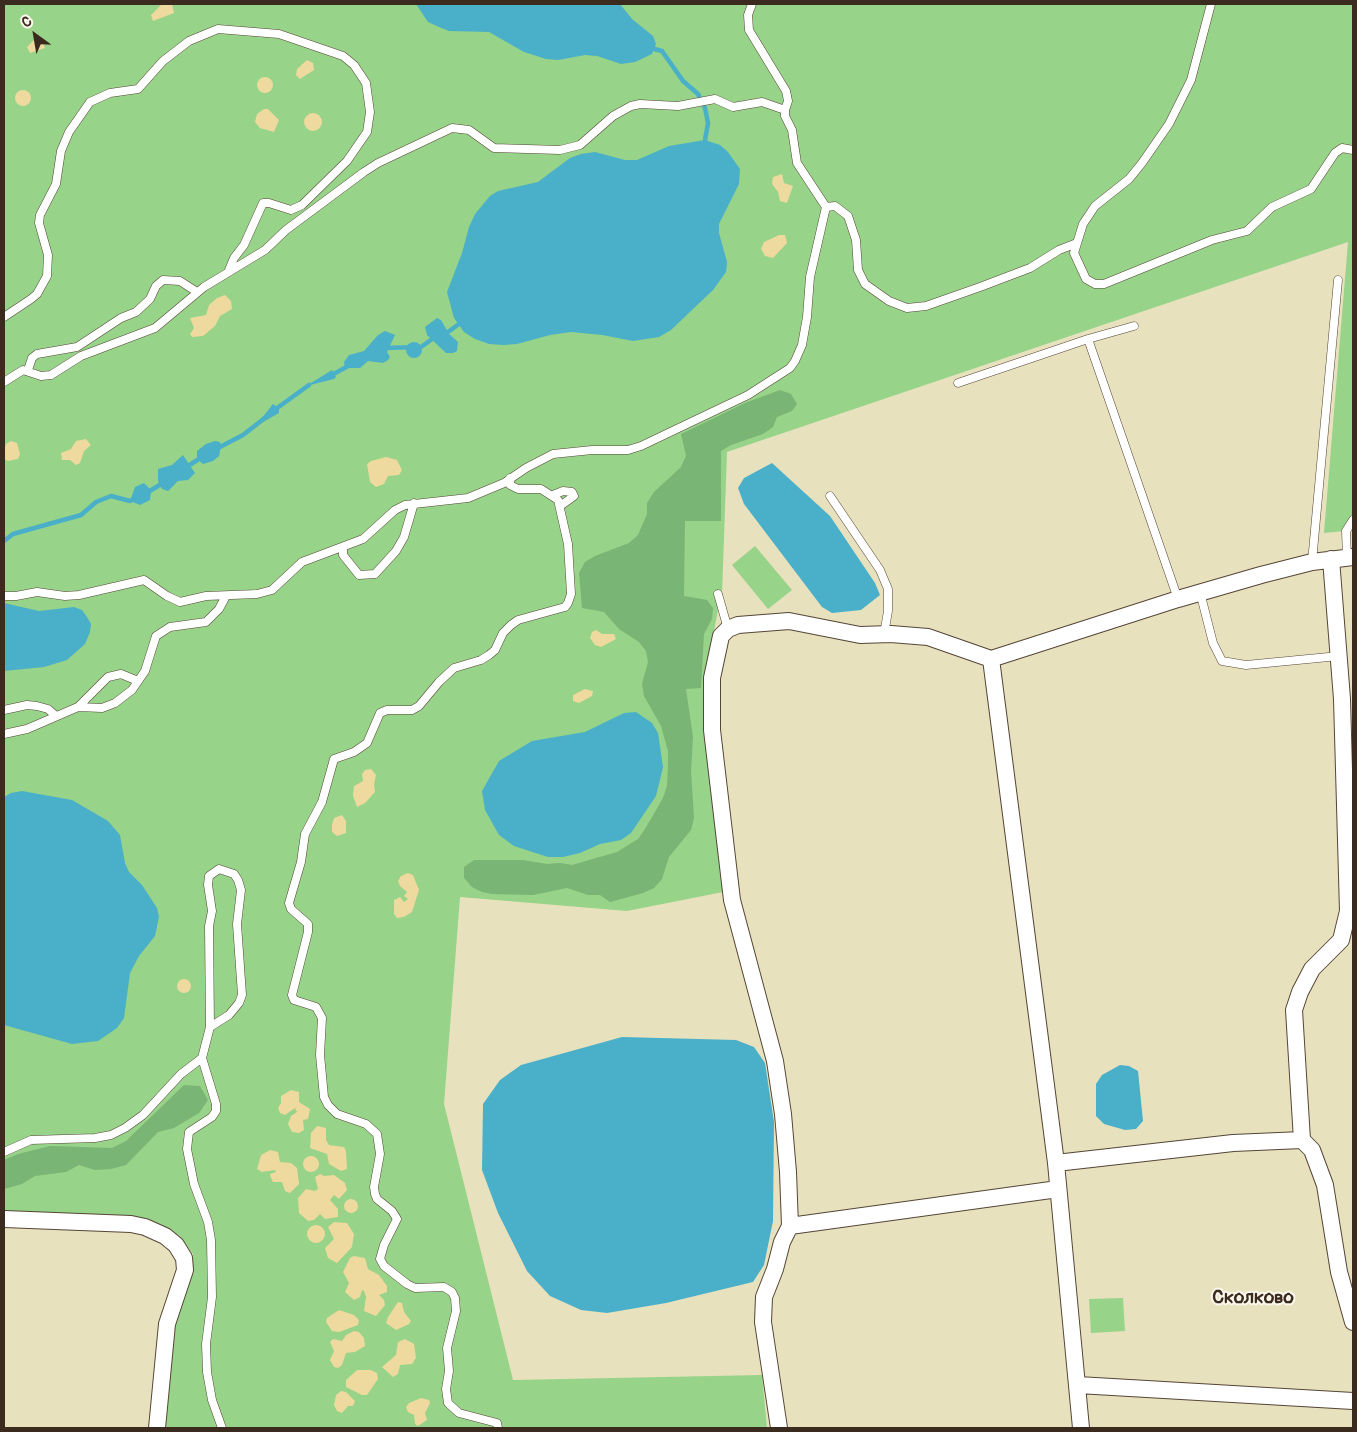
<!DOCTYPE html>
<meta charset="utf-8">
<style>
body{margin:0}
#map{position:relative;width:1357px;height:1432px;overflow:hidden;background:#e8e1be;font-family:Pangolin,sans-serif}
canvas{display:block}
.frame{position:absolute;inset:0;border:5px solid #3b2a1e;pointer-events:none}
.north{position:absolute;left:10px;top:10px;width:50px;height:50px;-webkit-text-stroke:4px #fbf7ec;paint-order:stroke;rotate:328deg;font-size:14px;font-weight:700;line-height:20px;text-align:center;color:#3b2a1e}
.north::after{content:'';display:block;margin:auto;width:18px;height:22px;background:#3b2a1e;clip-path:polygon(50% 0,100% 100%,50% 72%,0 100%)}
</style>
<div id="map">
<canvas width="1357" height="1432"></canvas>
<div class="frame"></div>
<div class="north">С</div>
</div>
<script>
const c = document.querySelector('canvas').getContext('2d');
c.lineJoin = 'round';
function fillPath(path, color) { c.fillStyle = color; c.fill(path, 'evenodd'); }
const toPath = rows => new Path2D(rows.map(r => 'M' + r).join(''));
function strokePath(path, color, width, dash) { c.strokeStyle = color; c.lineWidth = width; c.lineCap = dash ? 'butt' : 'round'; c.setLineDash(dash || []); c.stroke(path); }
function label(font, color, halo, rows, align = 'center') {
  c.font = font + ' Pangolin,sans-serif'; c.lineWidth = 4; c.setLineDash([]); c.textBaseline = 'middle'; c.strokeStyle = halo; c.fillStyle = color; for (const [text, x, y, turn = 0] of rows) {
    c.save(); c.translate(x, y); c.rotate((+turn || 0) * Math.PI / 180); c.textAlign = isNaN(turn) ? turn : align; if (halo) c.strokeText(text, 0, 0); c.fillText(text, 0, 0); c.restore();
  }
}
const green = toPath([
 [4,4,1353,4,1353,530,1324,533,1348,242,727,452,722,594,715,594,718,610,705,679,704,720,723,892,627,911,460,897,444,1104,513,1380,762,1375,767,1428,162,1428,173,1319,190,1271,193,1254,179,1235,149,1225,4,1211],
 [755,546,792,590,768,609,732,565],
 [1123,1298,1125,1331,1091,1333,1089,1299]
]);
const forest = toPath([
 [780,390,791,394,797,404,792,411,777,417,773,427,763,434,731,445,721,451,721,521,685,521,684,596,707,600,713,608,712,619,704,634,701,688,686,689,693,737,691,771,694,818,691,830,669,857,662,879,654,888,643,893,610,902,600,895,588,895,567,888,533,895,492,894,482,892,472,887,464,878,464,867,474,860,523,860,547,864,560,863,572,865,617,852,638,839,645,829,663,798,667,786,668,764,668,751,661,726,644,696,642,684,648,662,646,651,639,642,619,629,604,612,582,608,579,573,585,562,595,556,629,543,638,535,647,514,647,503,654,492,681,467,686,456,681,434,745,403],
 [184,1085,200,1086,208,1100,199,1113,174,1128,158,1132,126,1165,111,1169,95,1170,79,1165,66,1172,35,1176,22,1184,4,1189,4,1160,18,1154,50,1146,112,1148,126,1141]
]);
const sand = toPath([
 [162,4,172,4,174,13,153,21,151,15],
 [35,39,42,40,45,48,30,53,27,47],
 [307,60,313,63,314,70,300,79,296,75,297,69],
 '257 85a8 8 0 1 1 16 0a8 8 0 1 1-16 0Z',
 '15 98a8 8 0 1 1 16 0a8 8 0 1 1-16 0Z',
 [264,109,268,109,279,120,274,132,260,128,255,122,257,114],
 '304 122a9 9 0 1 1 18 0a9 9 0 1 1-18 0Z',
 [782,174,784,183,793,186,787,203,780,201,778,192,772,184,773,177],
 [779,235,785,235,787,243,773,258,765,256,761,249,764,242],
 [225,295,231,301,232,309,220,316,215,326,203,336,192,337,190,334,194,328,190,318,206,315,209,305,217,298],
 [86,439,91,445,84,451,80,463,76,465,70,460,62,460,61,453,71,449,76,441],
 [11,441,17,443,20,454,18,459,8,461,4,459,4,451,6,444],
 [386,457,397,460,402,470,399,475,388,476,384,484,376,487,370,482,367,464,371,461],
 [596,630,602,634,614,634,616,639,601,647,595,645,590,638,592,632],
 [585,689,593,691,592,696,579,703,573,701,573,695],
 [371,769,376,775,374,784,375,792,365,803,357,807,353,796,354,786,363,781,362,774,365,770],
 [342,815,346,821,346,833,337,836,332,832,332,825,334,818],
 [408,873,413,875,419,890,412,912,404,917,397,918,394,914,394,900,400,897,404,902,408,899,404,896,407,892,400,886,398,881,401,876],
 '177 986a7 7 0 1 1 14 0a7 7 0 1 1-14 0Z',
 [291,1090,299,1092,299,1102,310,1109,308,1119,303,1120,304,1130,299,1133,292,1132,288,1124,291,1116,297,1112,295,1108,285,1115,280,1113,278,1108,281,1103,281,1096],
 [317,1126,326,1128,326,1140,329,1145,344,1147,346,1151,347,1169,341,1171,329,1164,327,1154,310,1148,311,1133],
 [270,1150,278,1152,280,1162,291,1163,297,1168,299,1184,290,1193,285,1191,282,1182,273,1182,271,1178,270,1174,276,1172,275,1170,262,1172,257,1169,261,1155],
 '303 1164a8 8 0 1 1 16 0a8 8 0 1 1-16 0Z',
 [320,1174,324,1176,334,1175,345,1183,347,1190,339,1199,334,1195,330,1200,338,1209,338,1217,325,1219,320,1214,314,1220,308,1221,299,1213,298,1198,306,1189,315,1191,318,1189,315,1177],
 '344 1206a7 7 0 1 1 14 0a7 7 0 1 1-14 0Z',
 [334,1222,347,1223,354,1234,352,1247,337,1263,328,1258,325,1248,334,1239,328,1227],
 '307 1234a9 9 0 1 1 18 0a9 9 0 1 1-18 0Z',
 [354,1256,365,1258,368,1269,379,1275,387,1286,387,1292,379,1295,384,1300,385,1305,376,1316,364,1311,366,1297,364,1291,362,1290,360,1297,354,1300,345,1292,349,1283,343,1272,350,1258],
 [398,1302,402,1303,404,1312,411,1321,409,1324,396,1330,386,1323,388,1317],
 [339,1310,354,1315,359,1320,358,1325,339,1332,332,1331,326,1322,327,1318],
 [354,1331,359,1332,364,1338,365,1346,355,1352,346,1353,342,1365,338,1368,334,1367,330,1360,334,1351,330,1342,333,1339,342,1341,346,1335],
 [405,1339,414,1344,416,1358,412,1364,400,1365,398,1374,393,1377,382,1367,396,1355,398,1342],
 [357,1370,371,1370,377,1373,378,1379,367,1395,362,1395,346,1387,346,1380],
 [341,1391,346,1392,355,1401,353,1406,348,1406,342,1413,337,1411,334,1405,336,1395],
 [421,1398,429,1400,430,1403,425,1413,427,1420,418,1426,415,1424,414,1415,408,1412,406,1407,409,1403]
]);
const water = toPath([
 [416,4,620,4,632,19,653,36,656,44,652,54,635,62,621,64,597,56,585,55,558,60,546,59,524,52,489,32,449,31,439,27,428,22],
 [705,140,720,145,728,152,740,169,739,184,719,224,719,233,727,262,726,272,713,290,671,330,659,337,633,341,602,335,571,332,550,335,517,344,503,345,489,344,475,339,464,332,454,318,447,292,462,253,469,227,475,214,490,196,498,191,538,182,570,158,581,154,595,152,625,160,637,160,669,146],
 [437,318,441,320,449,334,458,342,457,351,453,353,446,353,427,335,425,327],
 [385,331,395,335,387,352,390,357,388,360,383,363,368,361,360,368,345,368,344,362,349,355,364,351,378,335],
 '406 350a8 8 0 1 1 16 0a8 8 0 1 1-16 0Z',
 [332,370,336,377,334,379,306,386],
 [273,404,279,408,279,413,263,422,262,418],
 [215,441,220,442,221,446,219,456,213,461,203,464,197,459,197,451,206,444],
 [183,455,195,473,188,480,178,481,168,491,162,489,158,481,158,469,172,465],
 [772,463,830,516,875,583,880,595,861,610,832,613,822,607,744,504,738,488,744,478],
 [144,483,151,490,150,500,140,505,130,501,135,487],
 [4,603,39,611,74,607,82,610,87,617,91,624,90,632,85,644,67,660,44,667,4,671],
 [636,712,652,723,658,733,663,767,656,796,631,833,621,840,600,844,580,853,563,857,548,857,514,846,499,835,485,810,482,791,499,761,532,741,585,732,624,713],
 [22,791,72,800,108,821,120,835,125,863,129,872,142,885,157,908,159,917,155,936,139,956,130,973,124,1018,117,1028,98,1041,72,1044,4,1025,4,797,11,793],
 [622,1037,736,1040,754,1047,765,1063,774,1122,773,1221,764,1265,753,1282,666,1303,607,1313,581,1310,550,1296,527,1271,498,1213,482,1170,483,1104,500,1080,521,1065],
 [1120,1065,1129,1066,1138,1071,1143,1121,1136,1129,1125,1130,1104,1124,1096,1116,1096,1084,1102,1075]
]);
const stream = toPath([
 [654,49,662,51,683,81,698,94,705,108,708,123,705,140],
 [443,332,448,332,459,324],
 [384,348,421,347,435,337],
 [330,376,350,365],
 [273,411,309,385],
 [218,448,243,435,266,417],
 [188,466,202,457],
 [148,492,163,483],
 [4,541,13,534,81,515,96,502,111,496,130,501,134,499]
]);
const lane = toPath([
 [1211,4,1191,80,1169,124,1142,163,1129,179,1095,206,1083,224,1074,253,1086,279,1095,284,1104,284,1212,240,1247,231,1272,207,1311,189,1335,153,1342,148,1353,150],
 [826,207,835,206,848,216,856,240,858,270,865,284,889,301,907,308,926,306,980,287,1030,268,1059,250,1077,243],
 [4,317,31,299,37,294,47,276,48,255,39,223,40,215,56,184,61,151,69,132,90,102,110,93,138,89,163,61,189,41,218,29,279,34,343,56,354,65,366,83,370,112,367,132,347,161,302,205,291,210,269,203,263,203,244,245,234,258,229,270],
 [1088,339,1134,326],
 [28,370,32,358,37,354,77,347,121,318,136,312,150,299,156,286,163,280,180,281,197,292],
 [4,382,23,370,41,376,51,375,81,356,155,328,204,287,265,250,286,230,364,172,378,163,452,128,469,130,494,148,560,150,580,145,613,116,631,106,640,104,678,106,715,99,733,107,762,102,785,110],
 [958,383,1088,339,1178,599],
 [553,495,563,491,572,492,574,496,560,506],
 [830,496,880,570,888,589,888,611,884,634],
 [343,548,343,555,359,575,375,574,396,551,404,537,414,503],
 [1347,558,1346,531,1353,520],
 [1312,562,1338,280],
 [1200,592,1213,643,1222,661,1246,665,1339,656],
 [718,594,728,629],
 [4,596,16,596,37,592,65,596,79,595,144,580,167,596,180,602,206,596,257,594,272,590,302,562,363,539,395,510,405,505,468,498,504,483,526,468,553,454,592,450,628,450,641,446,748,395,790,368,795,361,802,345,807,317,810,277,826,207,797,163,792,130,785,116,785,110,788,101,786,91,749,30,748,15,752,4],
 [78,707,108,677,121,674,138,681],
 [4,710,27,705,37,706,48,709,56,716],
 [4,734,27,729,78,707,102,708,115,703,132,690,145,671,156,636,170,627,206,622,219,609,226,596],
 [210,1027,229,1015,239,1003,242,995,237,924,241,890,238,880,234,874,219,869,209,876,208,885,212,911,209,926,210,1027,202,1058,216,1104,216,1111,212,1117,189,1132,187,1149,194,1184,208,1222,211,1240,212,1297,206,1344,207,1372,212,1400,222,1428],
 [4,1152,31,1140,95,1138,111,1135,125,1128,143,1115,181,1074,202,1058],
 [498,1428,497,1423,459,1413,448,1403,446,1389,449,1371,447,1348,456,1311,455,1298,452,1292,444,1287,415,1288,407,1284,384,1266,380,1259,384,1245,397,1219,392,1211,377,1199,375,1194,374,1187,380,1154,377,1134,366,1124,337,1114,328,1105,324,1097,320,1055,322,1018,316,1007,294,1000,292,995,308,932,308,924,291,909,289,903,301,862,305,834,322,802,334,759,354,752,367,743,380,713,387,710,412,710,419,706,439,682,454,668,481,660,489,655,495,650,503,633,511,625,518,620,565,607,568,603,571,594,568,544,558,500,541,489,518,489,510,485,510,478]
]);
const street = toPath([
 [991,659,1056,1163,1081,1428],
 [1302,1140,1312,1150,1325,1185,1339,1272,1353,1322],
 [1056,1163,1233,1143,1302,1140,1294,1010,1300,992,1312,969,1341,940,1348,911,1342,699,1331,559],
 [4,1219,131,1224,145,1227,165,1236,176,1245,184,1258,185,1270,167,1324,157,1428],
 [790,1226,1058,1189],
 [1078,1385,1353,1401],
 [779,1428,763,1322,764,1297,775,1269,782,1242,790,1226,788,1172,783,1114,775,1061,732,900,712,730,712,678,721,636,728,629,738,625,789,621,860,635,891,634,928,637,991,659,1178,599,1261,575,1312,562,1353,557]
]);
const quarterNames = [
 ["Сколково",1253,1298]
];
fillPath(green, '#97d388');
fillPath(forest, '#79b574');
fillPath(sand, '#eeda9e');
fillPath(water, '#4ab0c9');
strokePath(stream, '#4ab0c9', 4.5);
strokePath(lane, '#554536', 9);
strokePath(street, '#554536', 18);
strokePath(lane, '#fff', 8);
strokePath(street, '#fff', 16);
label('bold 19px', '#3b2a1e', '#fbf7ec', quarterNames);
</script>
